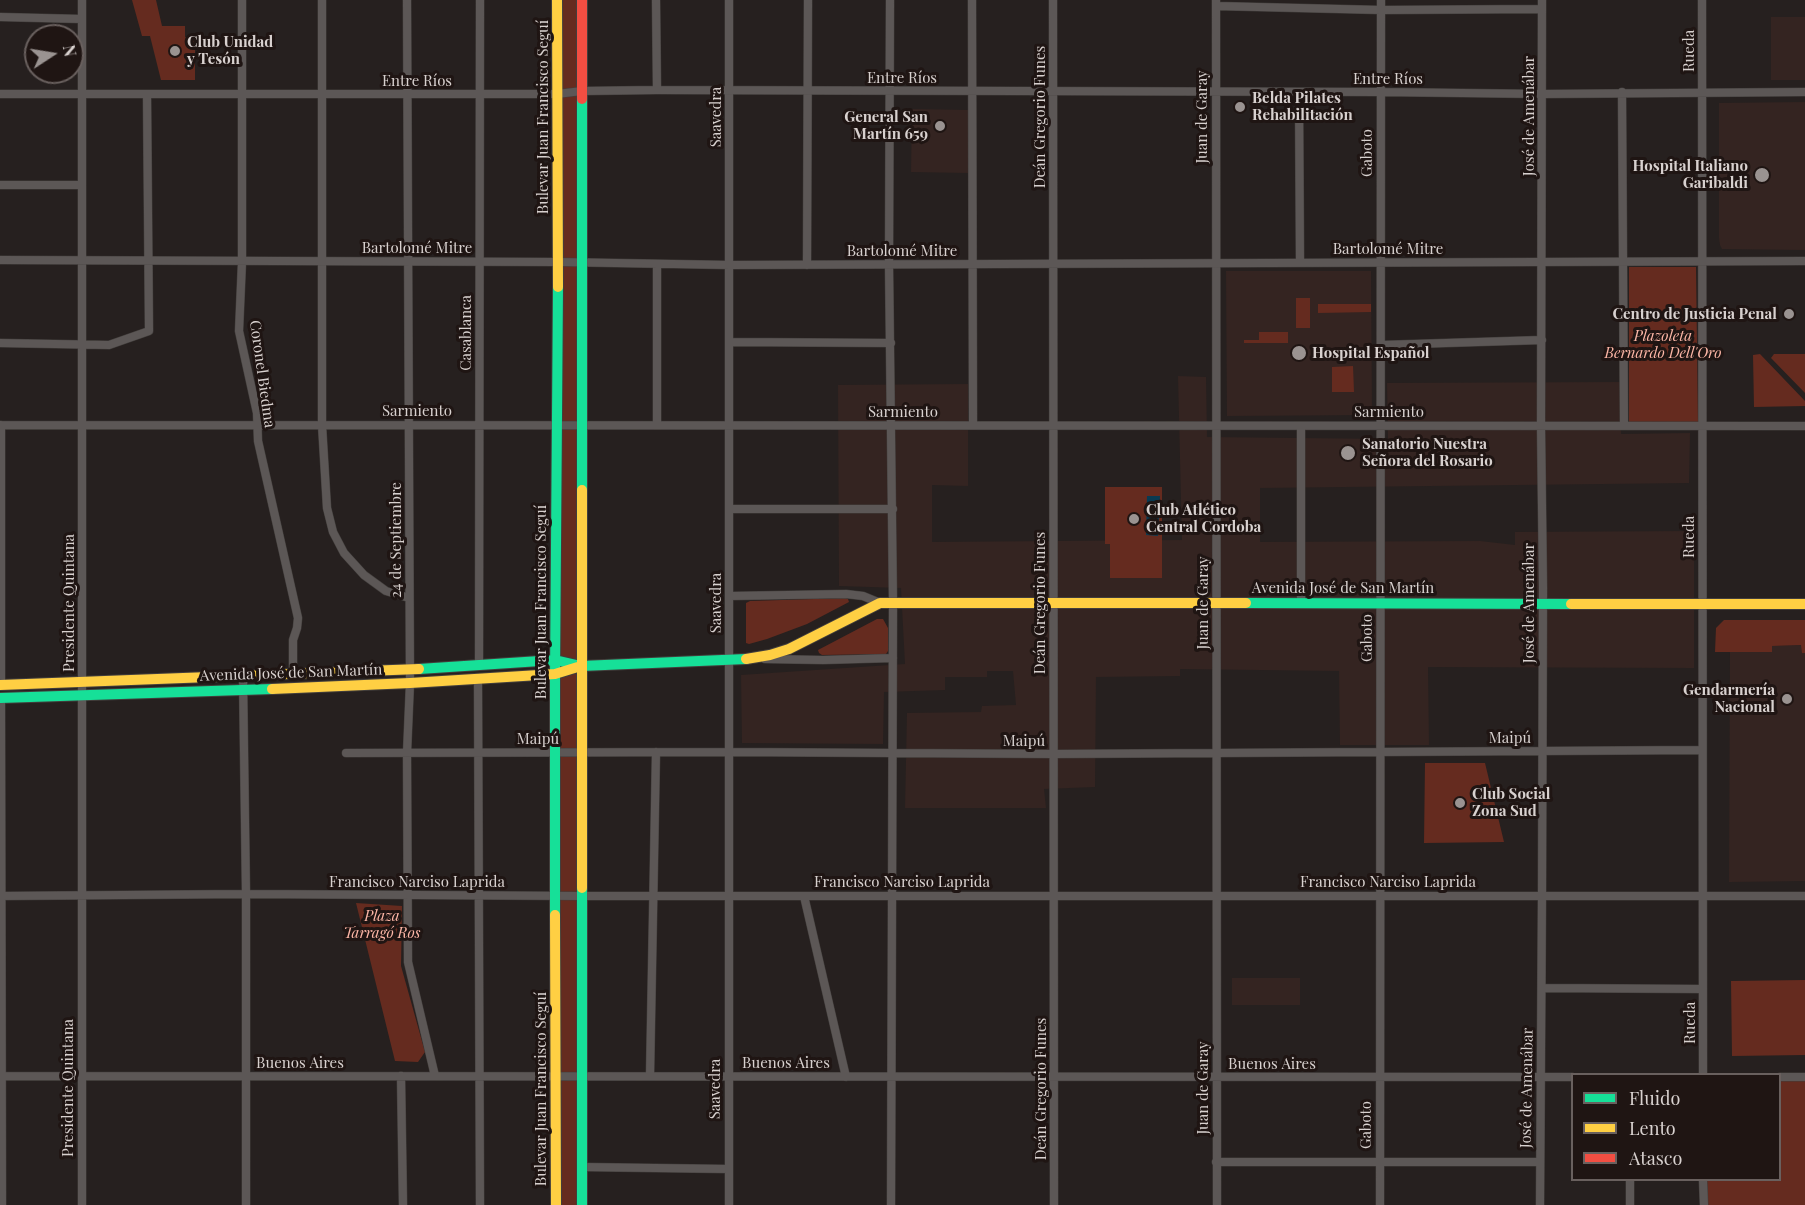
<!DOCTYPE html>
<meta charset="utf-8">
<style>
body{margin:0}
#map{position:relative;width:1805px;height:1205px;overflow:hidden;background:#26201f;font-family:"Playfair Display",serif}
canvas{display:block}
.legend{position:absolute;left:1571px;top:1073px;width:210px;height:108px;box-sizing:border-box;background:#1f1513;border:2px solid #69605e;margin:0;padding:8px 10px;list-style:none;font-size:18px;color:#d8d1cf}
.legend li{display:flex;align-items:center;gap:12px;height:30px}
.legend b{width:30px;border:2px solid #69605e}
.north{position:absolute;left:24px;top:24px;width:60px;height:60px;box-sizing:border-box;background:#1f1513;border:2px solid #69605e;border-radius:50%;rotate:78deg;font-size:16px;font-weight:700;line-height:24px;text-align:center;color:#d8d1cf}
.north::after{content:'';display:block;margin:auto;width:21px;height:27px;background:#9a9391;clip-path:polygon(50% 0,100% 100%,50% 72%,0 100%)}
</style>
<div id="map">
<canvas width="1805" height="1205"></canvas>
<ul class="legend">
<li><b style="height:8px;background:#16e098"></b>Fluido</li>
<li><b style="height:8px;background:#ffcf43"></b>Lento</li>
<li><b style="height:8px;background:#f24e42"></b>Atasco</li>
</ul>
<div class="north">N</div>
</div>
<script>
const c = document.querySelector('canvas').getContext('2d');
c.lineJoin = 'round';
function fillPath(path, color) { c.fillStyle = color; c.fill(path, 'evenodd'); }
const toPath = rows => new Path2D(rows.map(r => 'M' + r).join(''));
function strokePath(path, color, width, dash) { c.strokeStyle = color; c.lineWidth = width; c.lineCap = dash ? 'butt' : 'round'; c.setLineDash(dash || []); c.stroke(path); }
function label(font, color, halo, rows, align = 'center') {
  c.font = font + ' "Playfair Display",serif'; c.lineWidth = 6; c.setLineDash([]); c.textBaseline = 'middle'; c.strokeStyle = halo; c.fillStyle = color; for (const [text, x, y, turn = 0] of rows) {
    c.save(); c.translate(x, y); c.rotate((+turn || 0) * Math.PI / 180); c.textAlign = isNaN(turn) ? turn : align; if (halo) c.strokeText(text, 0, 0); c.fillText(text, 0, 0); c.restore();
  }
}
const built = toPath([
 [1771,17,1805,17,1805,80,1771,80],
 [1805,102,1805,250,1722,249,1720,245,1719,238,1719,103],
 [912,109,969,110,968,173,911,172],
 [1226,271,1371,271,1372,415,1227,416],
 [1178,376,1206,377,1207,437,1388,439,1387,383,1620,382,1621,434,1690,433,1689,483,1260,488,1260,542,1480,541,1515,545,1515,532,1694,531,1694,668,1428,667,1429,745,1340,745,1339,671,1180,669,1180,676,1096,677,1095,787,1044,789,1046,808,905,808,907,713,981,712,982,706,1016,705,1013,671,987,671,987,677,945,677,945,690,884,692,883,744,742,743,741,675,905,664,901,588,839,586,838,385,968,384,968,486,932,485,932,542,1182,540],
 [1802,645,1802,652,1805,653,1805,881,1729,882,1730,652,1771,652,1772,646],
 [1232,978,1300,978,1300,1005,1232,1005]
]);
const green = toPath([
 [132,0,156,0,162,26,185,26,185,37,195,37,195,80,161,80,150,36,142,36],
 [557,0,582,0,582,1205,556,1205],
 [1629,267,1696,267,1698,422,1629,422],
 [1296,298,1310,298,1310,328,1296,328],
 [1318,304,1371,304,1371,312,1318,313],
 [1259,332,1288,332,1288,343,1244,343,1244,340,1259,340],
 [1760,354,1805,401,1805,406,1754,407,1753,355],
 [1774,354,1805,354,1805,393,1771,358],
 [1353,366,1354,392,1332,392,1332,367],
 [1105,487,1162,487,1162,578,1110,578,1110,544,1105,544],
 [845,598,848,599,849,602,807,624,767,639,749,644,746,643,746,603,750,601],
 [877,619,883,619,888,628,888,651,886,654,822,655,819,653,818,650],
 [1724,620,1805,620,1805,653,1802,653,1801,645,1772,646,1772,652,1715,652,1716,628],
 [1425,763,1485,763,1504,842,1424,843],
 [356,903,402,906,401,966,425,1052,418,1062,395,1061],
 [1805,980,1805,1055,1732,1056,1731,981],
 [1780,1077,1805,1077,1805,1205,1704,1205,1703,1180,1780,1180]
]);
const water = toPath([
 [1147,496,1160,496,1158,536,1146,535]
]);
const street = toPath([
 [242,0,242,262,239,331,257,413,258,441,298,618,297,628,293,640,293,675],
 [322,0,322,425,327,508,333,532,344,553,364,575,386,591,409,598],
 [407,0,410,683,407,753,408,962,435,1076],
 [656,0,657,90],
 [890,0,889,264,893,603,891,1205],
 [972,0,973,425],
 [1053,0,1054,1205],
 [1216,0,1217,1205],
 [1702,0,1703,1074],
 [1216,6,1381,10,1542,9],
 [0,17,82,19],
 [1299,92,1300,263],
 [1622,92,1624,426],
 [0,94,557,94,582,91,657,90,1381,92,1543,94,1805,92],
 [0,185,82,185],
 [0,260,558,262,730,265,1805,261],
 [807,265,808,0],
 [730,342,891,343],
 [0,343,109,345,149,331,147,94],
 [1382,345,1542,340],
 [0,425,1805,426],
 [1,425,1,685],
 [657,425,657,264],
 [1301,426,1301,603],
 [730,509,893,509],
 [730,596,846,594,863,596,880,603],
 [765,659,823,660,893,658],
 [479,666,480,0],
 [243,677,246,894,246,1205],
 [478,679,480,1205],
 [1,698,2,1205],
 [346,753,730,752,1054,754,1702,750],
 [0,896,246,894,582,896,1805,896],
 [804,896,846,1077],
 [1542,988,1703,989],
 [0,1076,1572,1077],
 [401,1076,403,1205],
 [650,1076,656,752],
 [1780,1077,1805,1077],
 [1216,1162,1540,1162],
 [581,1167,729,1169],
 [1630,1180,1630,1205],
 [1703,1180,1704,1205],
 [82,1205,82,0],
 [729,1205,729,0],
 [1380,1205,1381,0],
 [1540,1205,1542,895,1543,588,1541,426,1542,0]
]);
const fast = toPath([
 [582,99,582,490],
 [1246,603,1571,604],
 [419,669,555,660,581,666,746,659],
 [0,698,272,689],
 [582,888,582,1205],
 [555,915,555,674,558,287]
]);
const slow = toPath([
 [557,0,558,287],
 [582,490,582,888],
 [1571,604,1805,604],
 [746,659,770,655,789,649,880,603,1246,603],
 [0,685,419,669],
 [272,689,410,683,555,674,581,666],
 [555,915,556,1205]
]);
const jam = toPath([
 [582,0,582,99]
]);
const markers = [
 [175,51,6,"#9a9391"],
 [1240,107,6,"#9a9391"],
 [940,126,6,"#9a9391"],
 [1762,175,8,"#9a9391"],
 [1789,314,6,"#9a9391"],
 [1299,353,8,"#9a9391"],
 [1348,453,8,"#9a9391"],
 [1134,519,6,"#9a9391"],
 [1787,699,6,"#9a9391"],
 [1460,803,6,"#9a9391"]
];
const poiNames = [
 ["Club Unidad",187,42],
 ["y Tesón",187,59],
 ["Belda Pilates",1252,98],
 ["Rehabilitación",1252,115],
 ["General San",928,117,"right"],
 ["Martín 659",928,134,"right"],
 ["Hospital Italiano",1748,166,"right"],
 ["Garibaldi",1748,183,"right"],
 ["Centro de Justicia Penal",1777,314,"right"],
 ["Hospital Español",1312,353],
 ["Sanatorio Nuestra",1362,444],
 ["Señora del Rosario",1362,461],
 ["Club Atlético",1146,510],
 ["Central Cordoba",1146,527],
 ["Gendarmería",1775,690,"right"],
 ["Nacional",1775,707,"right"],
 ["Club Social",1472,794],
 ["Zona Sud",1472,811]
];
const streetNames = [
 ["Rueda",1689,51,-90],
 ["Entre Ríos",902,78],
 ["Entre Ríos",1388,79],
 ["Entre Ríos",417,81],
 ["José de Amenábar",1529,116,-90],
 ["Bulevar Juan Francisco Seguí",543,117,-90],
 ["Saavedra",716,117,-90],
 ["Deán Gregorio Funes",1040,117,-90],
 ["Juan de Garay",1202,117,-90],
 ["Gaboto",1367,153,-90],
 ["Bartolomé Mitre",417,248],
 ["Bartolomé Mitre",1388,249],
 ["Bartolomé Mitre",902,251],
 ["Casablanca",466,333,-90],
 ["Coronel Biedma",262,374,82],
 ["Sarmiento",417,411],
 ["Sarmiento",903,412],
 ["Sarmiento",1389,412],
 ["Rueda",1689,537,-90],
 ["24 de Septiembre",396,540,-90],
 ["Avenida José de San Martín",1343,588],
 ["Bulevar Juan Francisco Seguí",541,602,-90],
 ["Presidente Quintana",69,603,-90],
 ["Saavedra",716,603,-90],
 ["Deán Gregorio Funes",1040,603,-90],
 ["Juan de Garay",1203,603,-90],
 ["José de Amenábar",1529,603,-90],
 ["Gaboto",1367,638,-90],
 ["Avenida José de San Martín",291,673,-2],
 ["Maipú",1510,738],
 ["Maipú",538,739],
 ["Maipú",1024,741],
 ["Francisco Narciso Laprida",417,882],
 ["Francisco Narciso Laprida",902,882],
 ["Francisco Narciso Laprida",1388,882],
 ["Rueda",1690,1023,-90],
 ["Buenos Aires",300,1063],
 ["Buenos Aires",786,1063],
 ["Buenos Aires",1272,1064],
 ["Presidente Quintana",68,1088,-90],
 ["Juan de Garay",1203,1088,-90],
 ["José de Amenábar",1527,1088,-89],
 ["Bulevar Juan Francisco Seguí",541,1089,-90],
 ["Saavedra",715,1089,-90],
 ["Deán Gregorio Funes",1041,1089,-90],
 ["Gaboto",1366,1125,-90]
];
const parkNames = [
 ["Plazoleta",1663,336],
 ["Bernardo Dell'Oro",1663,353],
 ["Plaza",382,916],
 ["Tarragó Ros",382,933]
];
fillPath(built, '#342421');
fillPath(green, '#652b1f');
fillPath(water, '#0a3a51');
strokePath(street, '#423e3c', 9);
strokePath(fast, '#423e3c', 12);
strokePath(slow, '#423e3c', 12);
strokePath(jam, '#423e3c', 12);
strokePath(street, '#5c5756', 8);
strokePath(fast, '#16e098', 10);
strokePath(slow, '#ffcf43', 10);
strokePath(jam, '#f24e42', 10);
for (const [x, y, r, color] of markers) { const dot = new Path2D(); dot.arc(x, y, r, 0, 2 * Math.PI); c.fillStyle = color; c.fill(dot); strokePath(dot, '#1f1513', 2); }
label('bold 15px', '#d8d1cf', '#1f1513', poiNames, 'left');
label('15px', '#d8d1cf', '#1f1513', streetNames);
label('italic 15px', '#fcb6a6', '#1f1513', parkNames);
</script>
